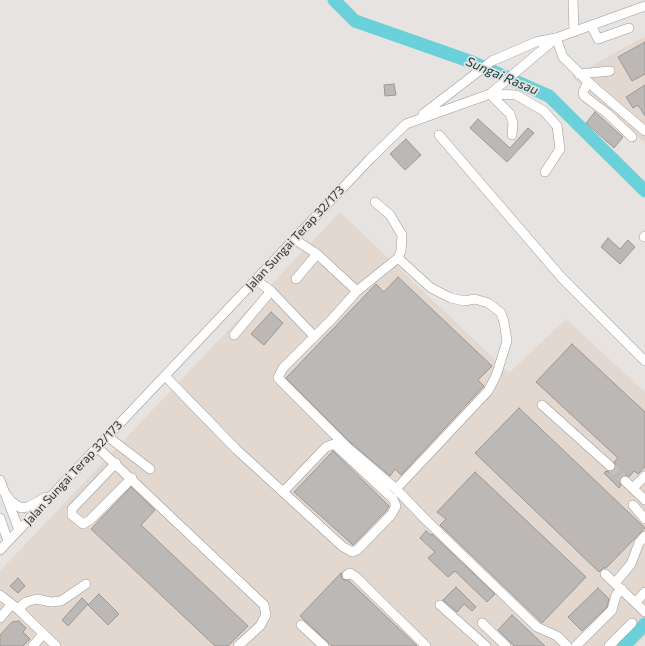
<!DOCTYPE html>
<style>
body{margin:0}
canvas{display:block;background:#e7e3e0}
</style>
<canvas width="645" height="646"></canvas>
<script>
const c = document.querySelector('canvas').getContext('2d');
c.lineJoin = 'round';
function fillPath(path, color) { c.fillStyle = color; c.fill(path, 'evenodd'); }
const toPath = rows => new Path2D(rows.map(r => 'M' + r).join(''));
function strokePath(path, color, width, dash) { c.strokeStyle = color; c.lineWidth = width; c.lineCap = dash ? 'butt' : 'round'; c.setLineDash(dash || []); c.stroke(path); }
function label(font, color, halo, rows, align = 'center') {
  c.font = font + ' Commissioner,sans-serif'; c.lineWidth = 3.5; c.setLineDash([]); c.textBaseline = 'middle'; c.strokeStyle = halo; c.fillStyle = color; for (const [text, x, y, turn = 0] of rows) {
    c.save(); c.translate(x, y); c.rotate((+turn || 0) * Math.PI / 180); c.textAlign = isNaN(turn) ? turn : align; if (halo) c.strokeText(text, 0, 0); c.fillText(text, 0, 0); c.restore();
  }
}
const built = toPath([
 [645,36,645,143,572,77],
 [340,212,509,373,566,319,645,392,645,636,636,646,0,646,0,571]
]);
const river = toPath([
 [334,0,355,21,472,62,549,96,645,191],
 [624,646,645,624]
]);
const building = toPath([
 [645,42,645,74,632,81,618,57,645,42],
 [394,84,396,95,385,96,384,85,394,84],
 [645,85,645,116,638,105,633,108,626,97,645,85],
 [595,112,623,137,614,148,586,123,595,112],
 [478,119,510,148,528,128,534,133,507,162,470,128,478,119],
 [406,139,421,155,405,170,390,154,406,139],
 [608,238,620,249,628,240,635,247,620,264,601,247,608,238],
 [398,277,492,366,478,380,484,386,483,387,401,475,395,469,390,476,351,443,286,378,376,284,384,292,398,277],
 [271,312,283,323,264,345,251,334,271,312],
 [572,344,645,412,645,467,638,474,634,471,629,477,626,475,621,477,619,480,621,485,619,488,604,473,606,471,609,472,614,470,616,467,614,462,618,458,536,382,572,344],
 [519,408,645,528,606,568,603,568,599,572,475,453,519,408],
 [333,451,389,506,386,511,353,545,294,492,333,451],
 [475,472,586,577,542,623,440,525,446,519,437,512,475,472],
 [131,487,155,510,141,525,248,626,228,646,215,646,91,529,131,487],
 [426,531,431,535,432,534,495,594,487,602,455,571,448,577,428,558,435,552,420,538,426,531],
 [341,573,342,579,349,581,417,646,332,646,300,616,341,573],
 [18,578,25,586,18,593,10,586,18,578],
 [456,587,476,607,472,611,464,604,457,612,443,600,456,587],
 [598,588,609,599,607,607,582,631,568,617,598,588],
 [99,594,119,614,108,625,88,605,99,594],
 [82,598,88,604,68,626,62,620,82,598],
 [512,615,545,646,514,646,498,630,512,615],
 [19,621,26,628,23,632,30,639,23,646,0,646,0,635,12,622,19,621]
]);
const minorTunnel = toPath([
 [610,466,625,481]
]);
const minor = toPath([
 [573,0,574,32],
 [591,25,598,39,629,28],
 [579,74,610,71],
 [588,82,583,92,584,96,608,114,632,137],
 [490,94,516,95,544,111,557,126,560,149,545,172],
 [490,94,510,114,513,123,512,135],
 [423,114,492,61,536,42,556,38,563,57,588,82,645,131],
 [439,135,562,278,645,361],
 [375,202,390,215,402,235,401,251,398,258,357,291,332,319,283,368,278,378,347,447,396,489],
 [644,237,645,236],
 [294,239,317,254,357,291],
 [398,258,431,288,451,298,464,301,475,299,488,303,495,308,501,313,504,322,507,341,496,376,488,391,396,489,426,520,537,627,557,636,567,646],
 [296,279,317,254],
 [256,280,271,291],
 [234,335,271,291,314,336],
 [165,376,236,449,283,492,343,547,349,550,352,552,357,550,391,515,396,506,393,499,334,444,326,447,283,492],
 [542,405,610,466],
 [107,436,150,469],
 [97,447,264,605,266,615,260,626,238,646],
 [116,463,72,509,72,515,83,524,90,520,132,478],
 [0,480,19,530],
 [625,481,645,500],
 [633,488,645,476],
 [4,492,12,502,21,508,28,507,46,497],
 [633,505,645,519],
 [0,518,8,541],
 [0,550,370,159,406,124,490,94,556,38,645,6],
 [605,574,645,612],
 [347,575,350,573,356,577,426,646],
 [615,583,631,564,639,543,645,536],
 [0,595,18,609,56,646],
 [636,602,645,592],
 [440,605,486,646],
 [18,609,26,602,37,599,51,602,61,601,86,584],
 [0,618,11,605],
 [482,623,506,646],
 [301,625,324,646],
 [33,646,43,634],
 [576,646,612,610,616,595,622,589],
 [609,646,632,623]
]);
const streetNames = [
 ["Jalan Sungai Terap 32/173",295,238,-47],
 ["Jalan Sungai Terap 32/173",73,473,-47]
];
const waterNames = [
 ["Sungai Rasau",502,76,23]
];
fillPath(built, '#e3d8d0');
strokePath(river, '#6ad0da', 13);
fillPath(building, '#bcb8b5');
strokePath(building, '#9b9794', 1);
strokePath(minorTunnel, '#c3c0bd', 9, [9, 4.5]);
strokePath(minor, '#9d9996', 10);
strokePath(minor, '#fff', 9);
label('12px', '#343231', '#e7e3e0', streetNames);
label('italic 13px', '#0f4044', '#e7e3e0', waterNames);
</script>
